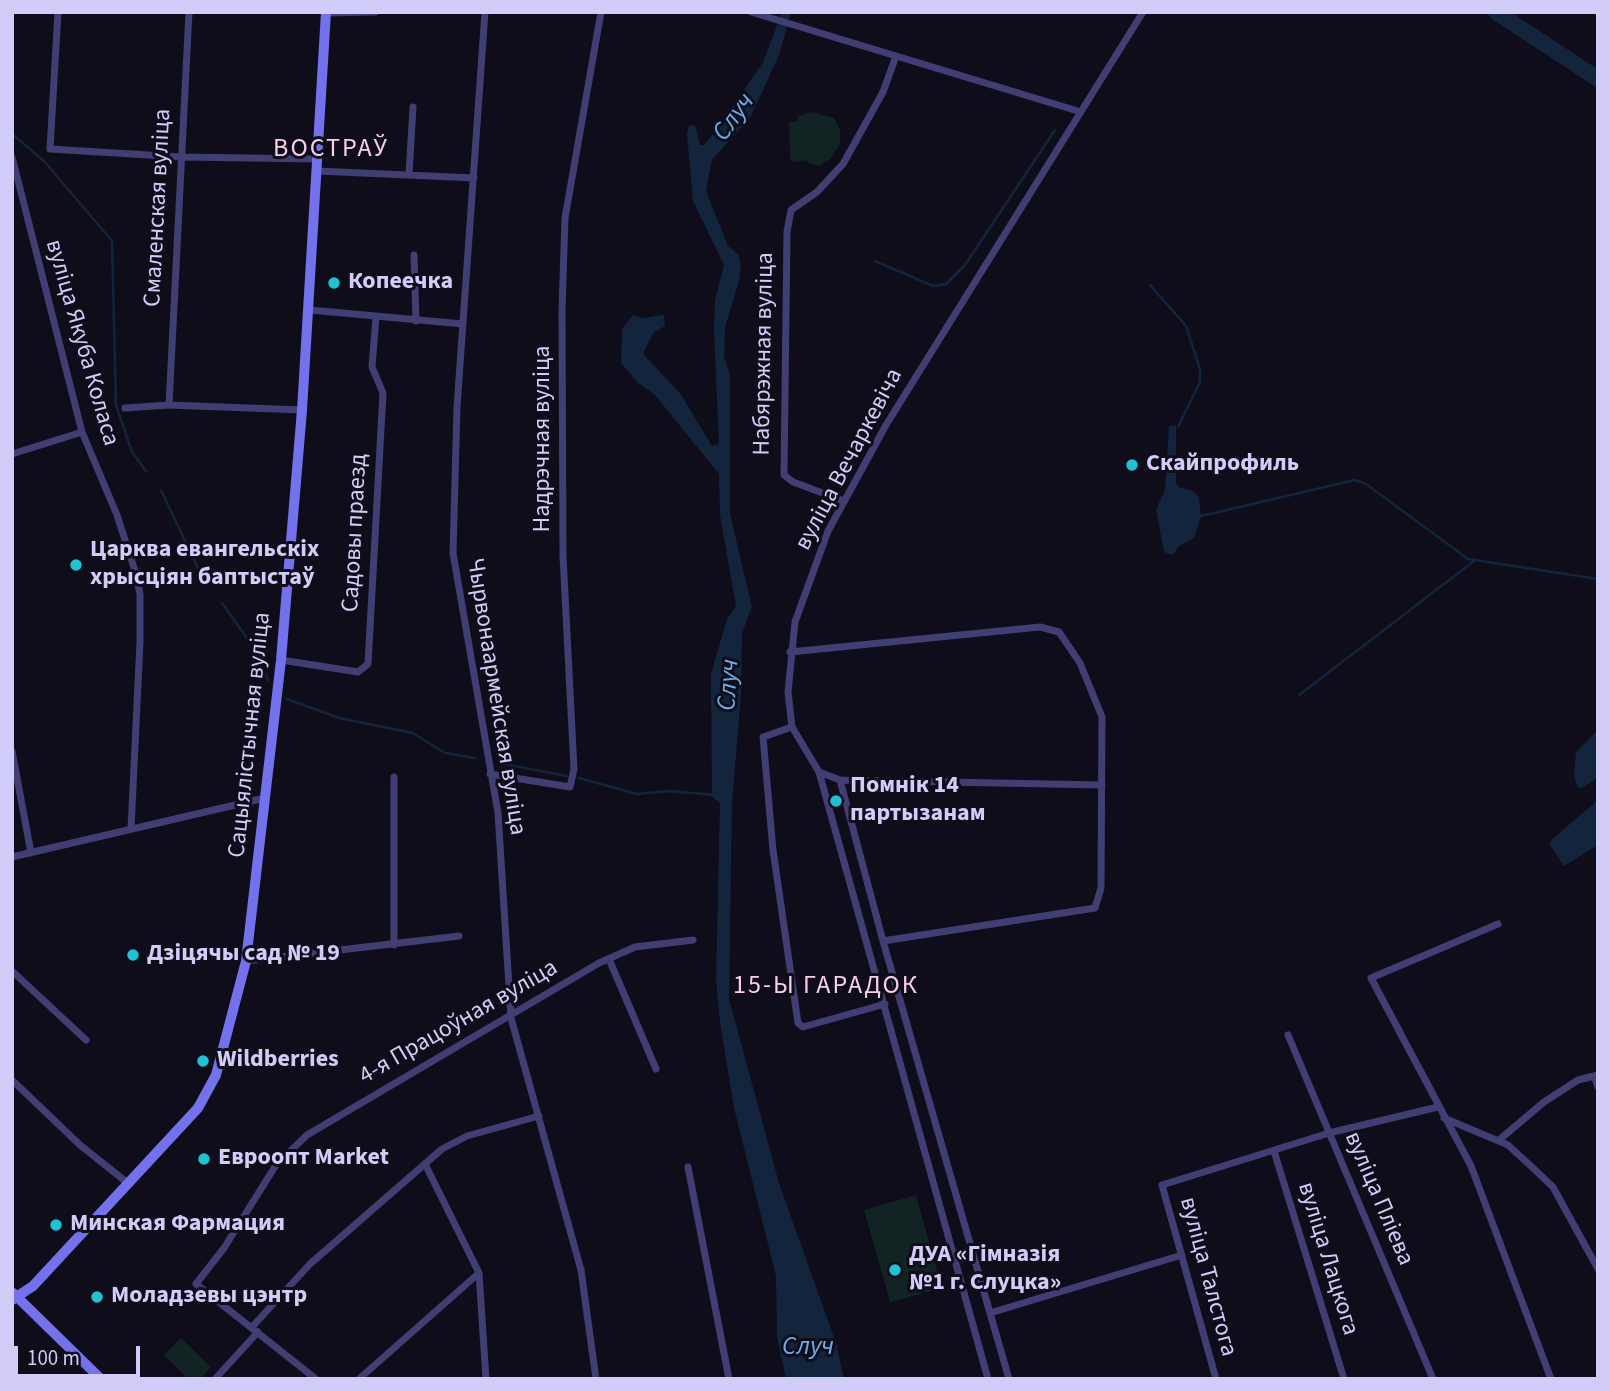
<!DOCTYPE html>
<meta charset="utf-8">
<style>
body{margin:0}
#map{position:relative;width:1610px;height:1391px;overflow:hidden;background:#0f0d1a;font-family:"Source Sans 3",sans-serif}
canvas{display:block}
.frame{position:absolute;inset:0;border:14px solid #d2cdf8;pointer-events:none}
.scale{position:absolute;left:14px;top:1346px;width:126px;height:32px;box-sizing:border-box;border:4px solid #d2cdf8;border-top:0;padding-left:9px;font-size:21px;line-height:24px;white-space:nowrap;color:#d2cdf8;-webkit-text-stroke:5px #0f0d1a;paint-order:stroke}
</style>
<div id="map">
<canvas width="1610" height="1391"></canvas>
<div class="frame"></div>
<div class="scale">100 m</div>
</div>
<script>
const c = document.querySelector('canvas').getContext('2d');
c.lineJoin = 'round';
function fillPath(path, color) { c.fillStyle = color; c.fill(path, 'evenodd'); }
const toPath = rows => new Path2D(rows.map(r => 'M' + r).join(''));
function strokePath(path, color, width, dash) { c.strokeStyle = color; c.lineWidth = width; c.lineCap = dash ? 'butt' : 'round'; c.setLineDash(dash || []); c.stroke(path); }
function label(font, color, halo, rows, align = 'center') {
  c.font = font + ' "Source Sans 3",sans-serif'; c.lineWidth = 6; c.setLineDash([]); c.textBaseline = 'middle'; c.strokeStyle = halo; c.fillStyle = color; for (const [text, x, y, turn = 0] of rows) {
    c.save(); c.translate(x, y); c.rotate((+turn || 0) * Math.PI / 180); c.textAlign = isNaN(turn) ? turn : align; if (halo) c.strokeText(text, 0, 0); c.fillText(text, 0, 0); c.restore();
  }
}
const green = toPath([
 [811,112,834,118,840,130,840,144,830,159,819,166,810,164,807,160,793,162,790,158,789,122,796,122,799,116],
 [916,1195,942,1288,890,1302,864,1210],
 [181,1338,211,1367,200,1379,188,1379,164,1355]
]);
const water = toPath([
 [782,12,791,12,779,55,751,116,712,160,706,191,728,246,738,254,741,264,739,281,725,327,724,357,730,374,730,514,752,607,742,633,741,695,732,803,729,999,779,1183,836,1343,844,1379,786,1379,777,1337,776,1276,734,1108,720,1022,716,980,720,803,712,797,711,674,727,619,736,606,720,515,719,474,655,395,638,383,621,363,622,329,633,315,642,318,664,315,665,326,653,333,643,354,680,393,712,446,719,444,714,331,715,300,724,265,693,201,687,134,689,126,695,125,700,145,704,145,720,126,763,62],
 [1176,425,1176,483,1178,487,1193,491,1199,497,1201,516,1194,538,1179,546,1173,555,1166,553,1163,547,1156,509,1165,490,1169,426],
 [1598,730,1598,777,1581,789,1577,786,1574,775,1576,752],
 [1598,800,1598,845,1564,866,1550,845,1551,840]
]);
const stream = toPath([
 [12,134,44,161,112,241,116,405,132,452,146,471],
 [875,261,933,286,946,284,965,265,1055,130],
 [1150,285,1186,326,1200,369,1200,382,1178,427],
 [161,490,202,577],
 [1201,516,1355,480,1366,484,1468,559,1598,579],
 [222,603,254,648,268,680],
 [1299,695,1474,561],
 [287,699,339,718,413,733,445,753,475,758],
 [504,764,567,776],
 [579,778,637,794,669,791,713,795]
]);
const river = toPath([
 [1496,12,1598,79]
]);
const minor = toPath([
 [58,12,50,149,181,157,318,159],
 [485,12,457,407,453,553,498,813,511,1018,581,1270,596,1379],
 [751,12,1081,112],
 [325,13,375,12],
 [12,157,82,432,117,515,136,574,140,594,140,642,131,829],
 [317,171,474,178],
 [409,175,413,107],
 [414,255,416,321],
 [310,310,463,324],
 [169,405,189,12],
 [125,408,169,405,302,410],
 [12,454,82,432],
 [844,501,793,482,784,475,787,232,791,210,817,192,843,164,883,92,896,56],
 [790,652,1040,627,1059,632,1080,663,1102,717,1101,888,1095,908,883,941],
 [281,660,358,672,368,664,383,393,372,367,376,317],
 [792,727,819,772,988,1379],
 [12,751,31,853],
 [819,772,840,780,1102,785],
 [490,774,570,787,574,769,563,556,562,310,565,218,601,12],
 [840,780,883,941,1009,1379],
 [12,857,265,798],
 [1498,924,1371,978,1471,1166,1551,1379],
 [394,945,394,777],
 [609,959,656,1069],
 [246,961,459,936],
 [12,971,86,1040],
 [885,1004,803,1027,798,1023,773,850,763,737,792,727,788,692,795,622,828,531,886,425,1143,12],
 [1288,1035,1433,1379],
 [1594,1076,1598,1087],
 [12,1080,80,1145,129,1184],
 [1444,1118,1508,1145,1533,1168,1553,1187,1598,1269],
 [1499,1140,1544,1102,1578,1080,1598,1075],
 [1274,1151,1344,1379],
 [425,1164,479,1273,486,1379],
 [688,1167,729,1379],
 [990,1313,1182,1255],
 [252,1327,310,1264,442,1149,467,1136,539,1116],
 [215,1379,258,1332],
 [316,1379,196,1284,224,1248,276,1165,307,1135,599,963,635,947,693,940],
 [359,1379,479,1273],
 [1216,1379,1162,1185,1329,1133,1438,1107]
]);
const secondary = toPath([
 [13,1293,101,1379],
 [12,1300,33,1286,198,1108,216,1075,246,961,281,660,302,410,326,12]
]);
const markers = [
 [334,283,7,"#1ec2d3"],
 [1132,465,7,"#1ec2d3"],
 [76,565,7,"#1ec2d3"],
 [836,801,7,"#1ec2d3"],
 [133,955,7,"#1ec2d3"],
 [203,1061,7,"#1ec2d3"],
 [204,1159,7,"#1ec2d3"],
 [56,1225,7,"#1ec2d3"],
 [895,1270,7,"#1ec2d3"],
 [97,1297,7,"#1ec2d3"]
];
const streetNames = [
 ["Смаленская вуліца",159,208,-87],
 ["вуліца Якуба Коласа",81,343,74],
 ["Набярэжная вуліца",765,354,-89],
 ["Надрэчная вуліца",544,439,-90],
 ["вуліца Вечаркевіча",850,460,-62],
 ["Садовы праезд",356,533,-87],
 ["Чырвонаармейская вуліца",495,697,81],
 ["Сацыялістычная вуліца",251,735,-84],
 ["4-я Працоўная вуліца",459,1023,-30],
 ["вуліца Пліева",1378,1199,67],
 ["вуліца Лацкога",1327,1259,73],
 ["вуліца Талстога",1207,1277,75]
];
const poiNames = [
 ["Копеечка",348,283],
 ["Скайпрофиль",1146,465],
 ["Царква евангельскіх",90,551],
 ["хрысціян баптыстаў",90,579],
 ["Помнік 14",850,787],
 ["партызанам",850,815],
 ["Дзіцячы сад № 19",147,955],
 ["Wildberries",217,1061],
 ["Евроопт Market",218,1159],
 ["Минская Фармация",70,1225],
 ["ДУА «Гімназія",909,1256],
 ["№1 г. Слуцка»",909,1284],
 ["Моладзевы цэнтр",111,1297]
];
const waterNames = [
 ["Случ",735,118,-54],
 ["Случ",730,685,-86],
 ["Случ",808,1348]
];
const neighbourhoodNames = [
 ["ВОСТРАЎ",331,150],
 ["15-Ы ГАРАДОК",826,987]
];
fillPath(green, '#112322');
fillPath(water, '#13243d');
strokePath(stream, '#13243d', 2.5);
strokePath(river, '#13243d', 16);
strokePath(minor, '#403e72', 7);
strokePath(secondary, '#7371eb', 10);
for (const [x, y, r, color] of markers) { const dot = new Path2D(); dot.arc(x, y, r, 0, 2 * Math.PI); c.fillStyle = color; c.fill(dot); strokePath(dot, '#0f0d1a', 2.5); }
label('24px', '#d2cdf8', '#0f0d1a', streetNames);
label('bold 24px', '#d2cdf8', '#0f0d1a', poiNames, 'left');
label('italic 26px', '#69afea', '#0f0d1a', waterNames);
c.letterSpacing = '2px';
label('26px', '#f8cfe9', '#0f0d1a', neighbourhoodNames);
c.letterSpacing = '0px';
</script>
